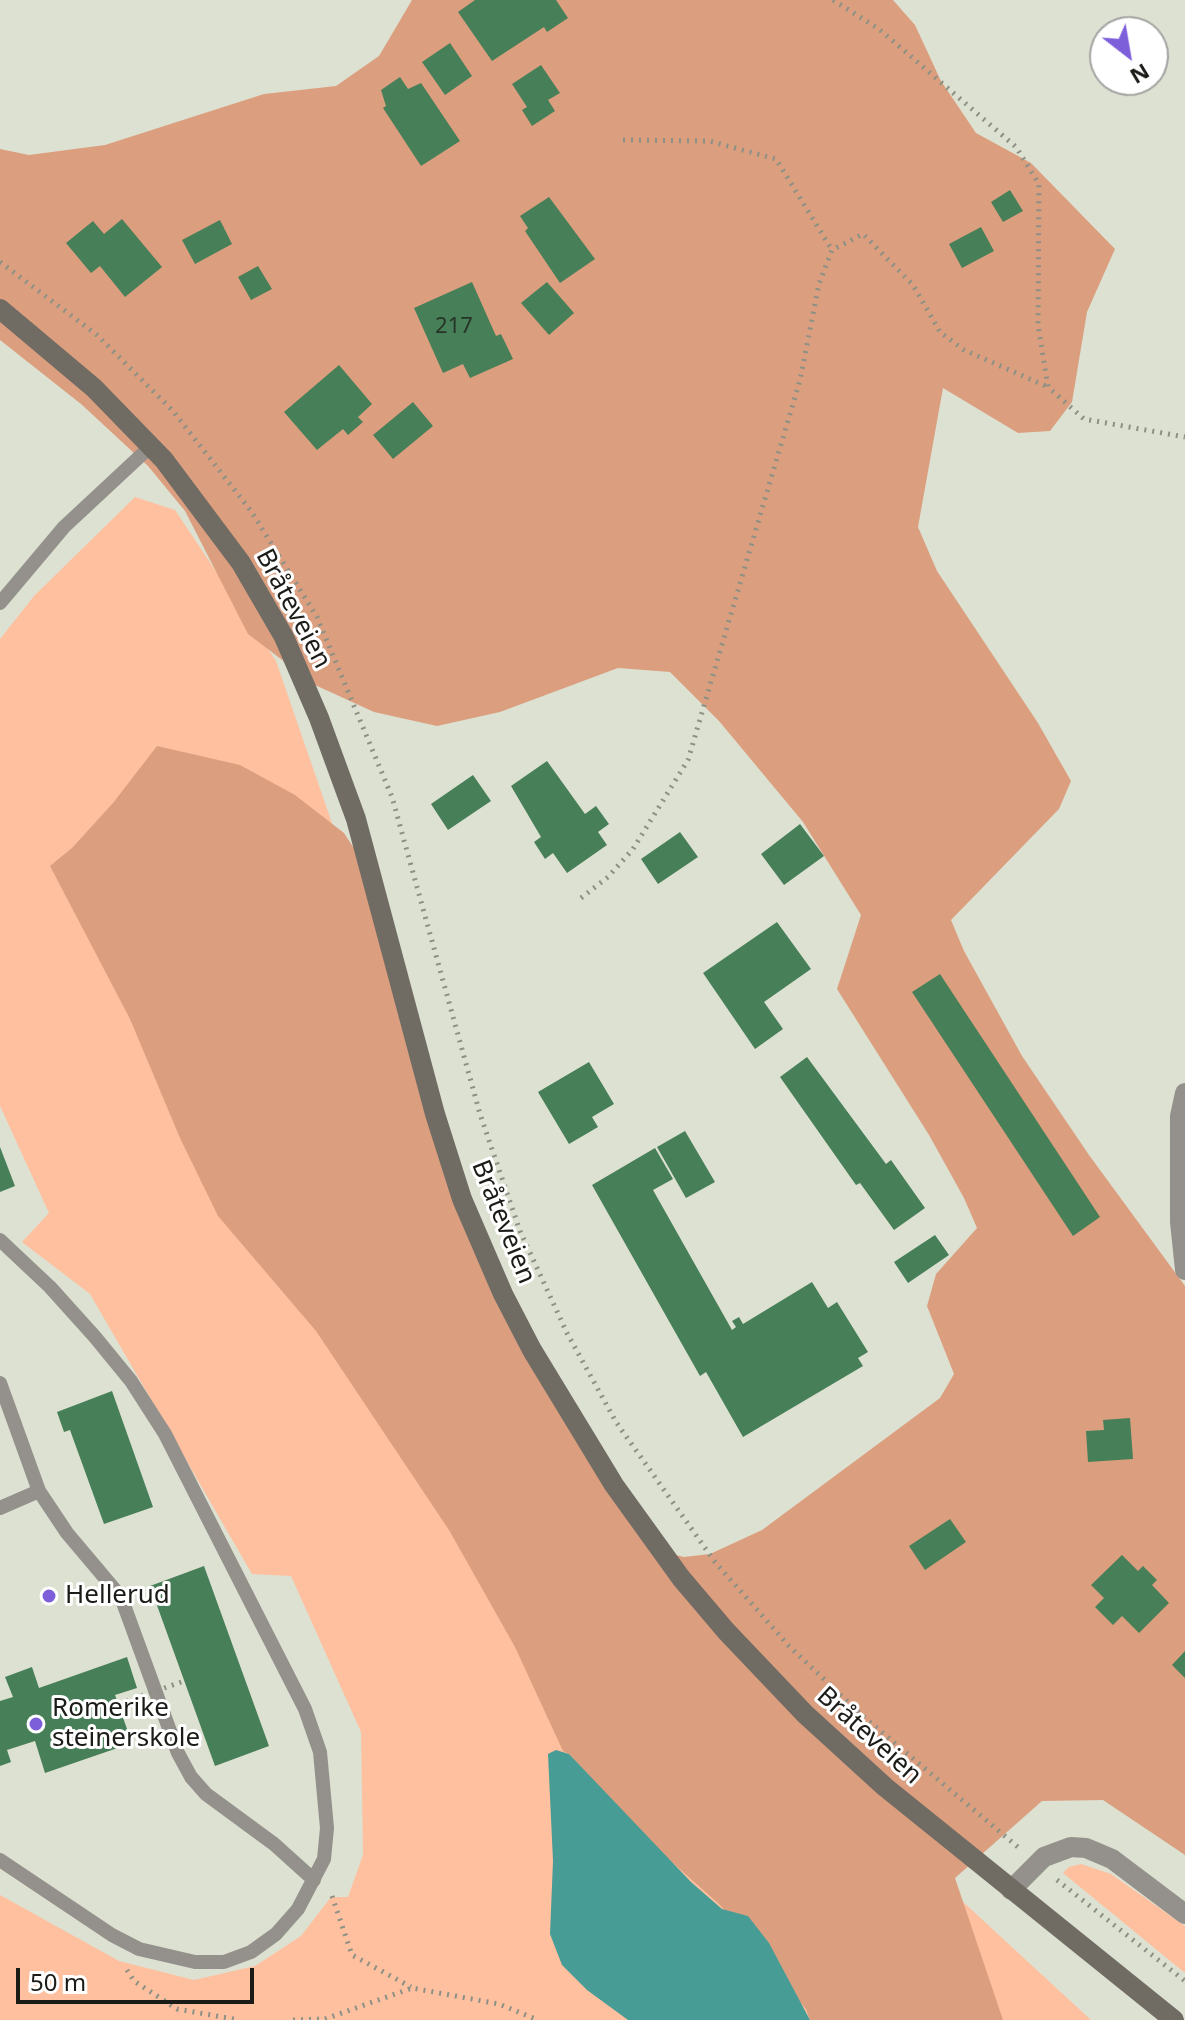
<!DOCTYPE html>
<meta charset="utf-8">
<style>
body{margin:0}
#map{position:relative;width:1185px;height:2020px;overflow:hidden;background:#dde1d2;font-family:"Noto Sans",sans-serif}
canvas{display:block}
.north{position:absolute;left:1089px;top:16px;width:80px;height:80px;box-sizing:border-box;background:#fff;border:2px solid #a4a4a2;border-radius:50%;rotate:149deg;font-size:22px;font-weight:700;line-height:32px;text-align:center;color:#1b1c17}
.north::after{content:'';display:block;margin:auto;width:28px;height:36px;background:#7d5fda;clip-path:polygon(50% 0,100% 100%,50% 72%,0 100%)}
.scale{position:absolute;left:16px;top:1968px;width:238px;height:36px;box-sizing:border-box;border:4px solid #1b1c17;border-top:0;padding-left:10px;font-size:24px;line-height:28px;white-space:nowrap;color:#1b1c17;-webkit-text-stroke:6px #fff;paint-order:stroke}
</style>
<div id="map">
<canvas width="1185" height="2020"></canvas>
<div class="north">N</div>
<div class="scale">50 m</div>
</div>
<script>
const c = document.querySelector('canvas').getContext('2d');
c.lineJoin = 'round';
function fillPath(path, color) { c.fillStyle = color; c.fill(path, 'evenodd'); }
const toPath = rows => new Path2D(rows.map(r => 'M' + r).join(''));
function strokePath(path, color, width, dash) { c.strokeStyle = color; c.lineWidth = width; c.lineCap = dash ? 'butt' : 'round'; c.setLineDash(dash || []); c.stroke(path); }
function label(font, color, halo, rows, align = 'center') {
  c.font = font + ' "Noto Sans",sans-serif'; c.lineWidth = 6; c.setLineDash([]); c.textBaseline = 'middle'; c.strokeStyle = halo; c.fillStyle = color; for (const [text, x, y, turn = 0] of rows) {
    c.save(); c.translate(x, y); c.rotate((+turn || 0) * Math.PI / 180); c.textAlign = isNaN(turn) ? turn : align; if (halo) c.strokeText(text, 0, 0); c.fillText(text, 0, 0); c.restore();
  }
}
const green = toPath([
 [135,497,175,510,276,661,354,887,509,1369,896,1840,1091,2020,0,2020,0,1895,119,1961,194,1980,255,1966,301,1936,331,1897,348,1897,363,1855,361,1732,291,1576,252,1574,90,1294,22,1242,49,1213,0,1106,0,639,34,596],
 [1081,1864,1111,1874,1185,1926,1185,1973,1063,1873,1069,1867]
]);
const forest = toPath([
 [412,0,893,0,915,25,941,81,976,133,1031,163,1115,249,1087,312,1072,402,1050,431,1018,433,943,388,918,527,937,571,1038,723,1071,781,1059,809,951,920,964,951,1022,1056,1089,1155,1185,1286,1185,1855,1103,1800,1042,1801,955,1878,1003,2020,810,2020,806,2009,720,1905,655,1847,569,1754,563,1751,515,1647,449,1530,316,1331,218,1216,180,1138,130,1019,50,866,72,848,113,803,157,746,240,765,295,795,344,833,378,885,460,1206,519,1332,671,1554,684,1557,710,1554,762,1530,940,1398,954,1374,927,1306,936,1274,977,1228,964,1198,929,1135,837,989,861,915,803,822,719,721,670,672,618,668,500,712,437,726,374,712,315,685,248,634,185,511,148,466,81,404,0,340,0,149,29,155,105,145,264,94,336,86,379,56]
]);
const water = toPath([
 [556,1750,569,1754,691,1882,722,1909,748,1916,769,1943,810,2020,628,2020,587,1990,562,1965,550,1934,553,1861,548,1754]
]);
const building = toPath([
 [475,0,556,0,568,18,547,32,544,27,492,61,458,12],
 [450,43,472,76,445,95,422,62],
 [541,65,560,93,548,100,555,111,532,126,522,110,527,107,512,84],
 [400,77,408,89,421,83,460,141,421,166,383,108,386,106,381,90],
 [1010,190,1023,211,1003,222,991,202],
 [549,197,595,259,560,283,525,231,528,228,520,216],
 [122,219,162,267,125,297,100,266,91,273,66,243,93,221,104,234],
 [220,220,232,244,195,264,182,240],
 [981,227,994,251,962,268,949,244],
 [258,266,272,289,251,300,238,277],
 [472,282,496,336,501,334,513,359,470,378,463,364,443,373,414,308],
 [547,282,574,313,549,335,521,303],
 [339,365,372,404,358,417,363,422,348,435,343,429,317,450,284,412],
 [413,402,433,426,393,459,373,435],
 [547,761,585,814,596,806,609,824,598,832,607,845,567,873,553,853,545,859,534,842,541,837,511,786],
 [473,775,491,801,448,830,431,804],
 [800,824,824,856,784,885,761,854],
 [680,832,698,857,658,884,641,859],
 [777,922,811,969,764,1002,783,1029,755,1049,703,973],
 [940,974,1100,1217,1073,1236,912,992],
 [807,1057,886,1164,891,1160,925,1208,894,1230,860,1183,856,1185,780,1077],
 [589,1062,614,1104,592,1117,598,1127,569,1144,538,1092],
 [685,1131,715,1182,686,1198,657,1147],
 [0,1147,15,1186,0,1192],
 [655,1148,673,1179,653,1190,732,1330,736,1327,732,1321,739,1317,743,1324,812,1282,828,1308,837,1302,868,1352,858,1358,863,1366,743,1437,706,1372,700,1376,592,1185],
 [935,1235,949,1255,908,1283,894,1262],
 [112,1391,153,1507,104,1524,70,1430,64,1432,57,1412],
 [1130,1418,1133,1459,1088,1462,1086,1431,1104,1430,1103,1420],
 [950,1519,966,1542,925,1570,909,1546],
 [1122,1555,1138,1571,1143,1566,1157,1580,1152,1585,1169,1603,1139,1633,1122,1616,1113,1625,1095,1607,1104,1598,1091,1585],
 [204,1566,269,1746,215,1766,150,1586],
 [1185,1651,1185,1678,1172,1665],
 [127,1657,137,1688,115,1695,132,1743,45,1773,35,1741,7,1750,11,1762,0,1766,0,1701,13,1697,5,1677,32,1667,39,1688]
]);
const path = toPath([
 [833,0,879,29,1016,147,1039,184,1038,325,1048,387,1084,419,1185,437],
 [623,140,709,141,776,159,832,250],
 [0,262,97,335,173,411,251,511,317,617,392,797,480,1114,520,1231,567,1333,616,1422,715,1562,789,1646,865,1718,1019,1848],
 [581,898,608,877,633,849,688,760,800,380,819,284,832,250,863,234,913,285,940,332,964,350,1048,387],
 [1057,1880,1185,1981],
 [332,1896,352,1955,411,1987],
 [127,1970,134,1981,177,2009,239,2020],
 [293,2020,325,2019,412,1988,499,2004,538,2020]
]);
const lane = toPath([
 [0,603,64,527,151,446],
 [0,1240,50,1287,95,1337,131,1381,165,1434,305,1709,320,1752,327,1828,324,1859,298,1909,276,1934,251,1952,224,1962,195,1962,139,1949,112,1935,0,1860],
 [0,1383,39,1491,67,1533,121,1597,178,1753,191,1777,206,1794,274,1844,314,1880],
 [0,1508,39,1491]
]);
const street = toPath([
 [1185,1093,1180,1116,1180,1222,1185,1270],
 [1011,1890,1044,1857,1071,1847,1086,1848,1112,1859,1185,1914]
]);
const secondary = toPath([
 [0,309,94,388,164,460,241,563,284,637,319,718,356,819,435,1114,462,1199,503,1294,532,1350,614,1485,681,1578,726,1631,805,1714,885,1787,1174,2020]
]);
const pathBridge = toPath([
 [119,1704,184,1681]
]);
const markers = [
 [49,1596,8,"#7d5fda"],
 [36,1724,8,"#7d5fda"]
];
const numberNames = [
 ["217",454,327]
];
const streetNames = [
 ["Bråteveien",293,609,62],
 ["Bråteveien",503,1222,68],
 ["Bråteveien",869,1736,42]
];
const poiNames = [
 ["Hellerud",65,1596],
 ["Romerike",52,1709],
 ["steinerskole",52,1739]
];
fillPath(green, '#fec09f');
fillPath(forest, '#db9f7f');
fillPath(water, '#479d96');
fillPath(building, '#477f58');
strokePath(path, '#8d9085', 5, [2, 6]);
strokePath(lane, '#94918c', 14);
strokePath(street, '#94918c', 20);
strokePath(secondary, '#706c64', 20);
strokePath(pathBridge, '#8d9085', 5, [2, 6]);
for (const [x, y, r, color] of markers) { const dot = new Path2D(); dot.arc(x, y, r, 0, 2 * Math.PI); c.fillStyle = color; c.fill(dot); strokePath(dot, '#fff', 3); }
label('22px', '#263527', null, numberNames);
label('26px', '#1b1c17', '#fff', streetNames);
label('26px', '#1b1c17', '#fff', poiNames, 'left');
</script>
